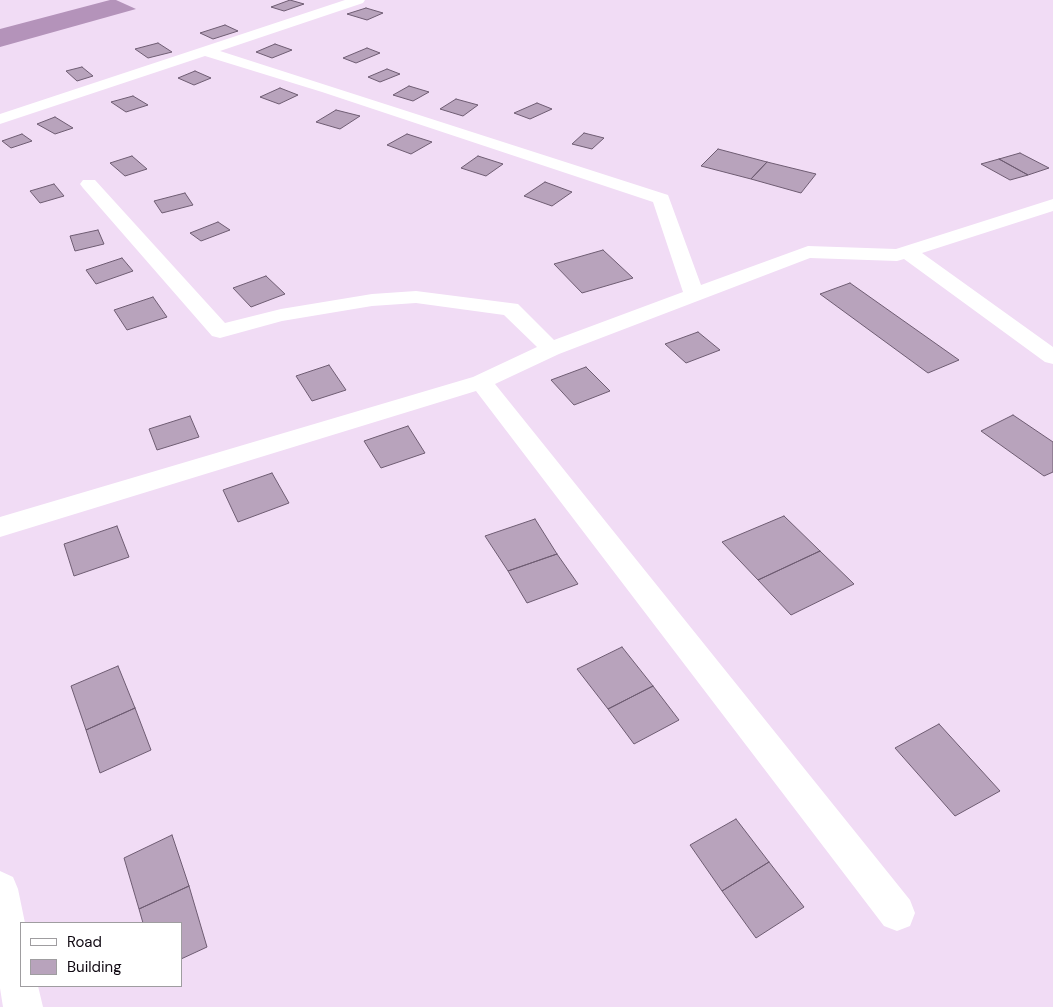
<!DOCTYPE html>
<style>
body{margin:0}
#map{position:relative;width:1053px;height:1007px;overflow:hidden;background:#f1dcf5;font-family:"DM Sans",sans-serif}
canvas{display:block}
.legend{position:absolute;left:20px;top:922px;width:162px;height:65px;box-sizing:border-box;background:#fff;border:1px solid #9f9da0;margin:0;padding:6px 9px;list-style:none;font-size:15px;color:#100912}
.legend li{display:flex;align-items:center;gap:10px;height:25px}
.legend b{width:25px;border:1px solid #9f9da0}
</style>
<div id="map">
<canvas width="1053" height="1007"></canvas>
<ul class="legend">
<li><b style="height:6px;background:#fff"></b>Road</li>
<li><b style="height:14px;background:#b8a3bc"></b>Building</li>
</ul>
</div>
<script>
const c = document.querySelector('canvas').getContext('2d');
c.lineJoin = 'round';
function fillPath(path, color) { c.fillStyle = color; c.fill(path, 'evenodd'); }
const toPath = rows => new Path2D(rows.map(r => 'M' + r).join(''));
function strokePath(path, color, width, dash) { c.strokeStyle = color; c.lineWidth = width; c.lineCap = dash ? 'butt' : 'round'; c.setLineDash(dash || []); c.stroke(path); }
const forest = toPath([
 [110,0,116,0,136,9,0,47,0,29]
]);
const building = toPath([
 [290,0,304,4,284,11,271,7,290,0],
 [366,8,383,13,367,20,347,14,366,8],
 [225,25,238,31,213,39,200,33,225,25],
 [158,43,172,52,148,58,135,49,158,43],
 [275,44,292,50,272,58,256,52,275,44],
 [367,48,380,53,356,63,343,58,367,48],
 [82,67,93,76,77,81,66,71,82,67],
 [387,69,400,74,380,82,368,77,387,69],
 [195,71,211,78,194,85,178,78,195,71],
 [409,86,429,92,413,101,393,95,409,86],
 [280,88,298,95,279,104,260,97,280,88],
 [133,96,148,105,126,112,111,102,133,96],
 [456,99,478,105,463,116,440,109,456,99],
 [537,103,552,109,530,119,514,113,537,103],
 [336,110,360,116,340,129,316,122,336,110],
 [55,117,73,128,55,134,37,124,55,117],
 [584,133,604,138,592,149,572,144,584,133],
 [22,134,32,141,11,148,2,141,22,134],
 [407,134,432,142,411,154,387,145,407,134],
 [718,149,767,162,751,179,701,166,718,149],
 [1020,153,1049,168,1028,175,999,159,1020,153],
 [132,156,147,169,125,176,110,163,132,156],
 [478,156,503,164,486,176,461,168,478,156],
 [999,159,1028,175,1010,180,981,164,999,159],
 [767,162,816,174,801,193,751,179,767,162],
 [545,182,572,192,552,206,524,196,545,182],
 [54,184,64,196,40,203,30,191,54,184],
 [185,193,193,205,162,213,154,201,185,193],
 [218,222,230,230,201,241,190,233,218,222],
 [98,230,104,244,75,251,70,236,98,230],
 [603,250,633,278,582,293,554,264,603,250],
 [122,258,133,271,96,284,86,270,122,258],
 [266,276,285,294,251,307,233,288,266,276],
 [850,283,959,360,928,373,820,294,850,283],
 [153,297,167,317,127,330,114,310,153,297],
 [698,332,720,350,686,363,665,344,698,332],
 [329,365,346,390,312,401,296,376,329,365],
 [586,367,610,391,574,405,551,380,586,367],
 [1013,415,1053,442,1053,472,1044,476,981,431,1013,415],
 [190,416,199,437,157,450,149,429,190,416],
 [408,426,425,453,381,468,364,441,408,426],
 [272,473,289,503,238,522,223,490,272,473],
 [784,516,820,551,758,580,722,542,784,516],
 [535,519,557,554,508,571,485,536,535,519],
 [117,526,129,557,74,576,64,544,117,526],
 [820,551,854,584,791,615,758,580,820,551],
 [557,554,578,584,527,603,508,571,557,554],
 [622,647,653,686,608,709,577,669,622,647],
 [118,666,135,708,86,730,71,686,118,666],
 [653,686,679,720,634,744,608,709,653,686],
 [135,708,151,750,100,773,86,730,135,708],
 [939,724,1000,791,955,816,895,748,939,724],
 [736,819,769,862,722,891,690,845,736,819],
 [172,835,189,886,139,909,124,858,172,835],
 [769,862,804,907,756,938,722,891,769,862],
 [189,886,207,947,181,959,181,923,143,923,139,909,189,886]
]);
const minor = toPath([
 [345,0,365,0,363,3,220,51,668,195,701,285,808,246,896,249,1053,199,1053,211,922,253,1053,347,1053,364,1045,362,904,259,897,261,810,258,559,354,495,384,910,900,915,913,910,926,897,931,884,926,476,391,0,537,0,517,473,377,537,347,504,315,416,303,372,306,282,321,220,338,212,336,83,188,80,184,83,180,95,180,225,323,281,309,372,294,416,291,518,304,554,340,683,292,653,202,322,92,205,56,0,124,0,114,345,0],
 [0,871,13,877,18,889,25,923,21,923,21,986,38,986,43,1007,3,1007,0,988,0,871]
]);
fillPath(forest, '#b493ba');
fillPath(building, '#b8a3bc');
strokePath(building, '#6e5c72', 1);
fillPath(minor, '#fff');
</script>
